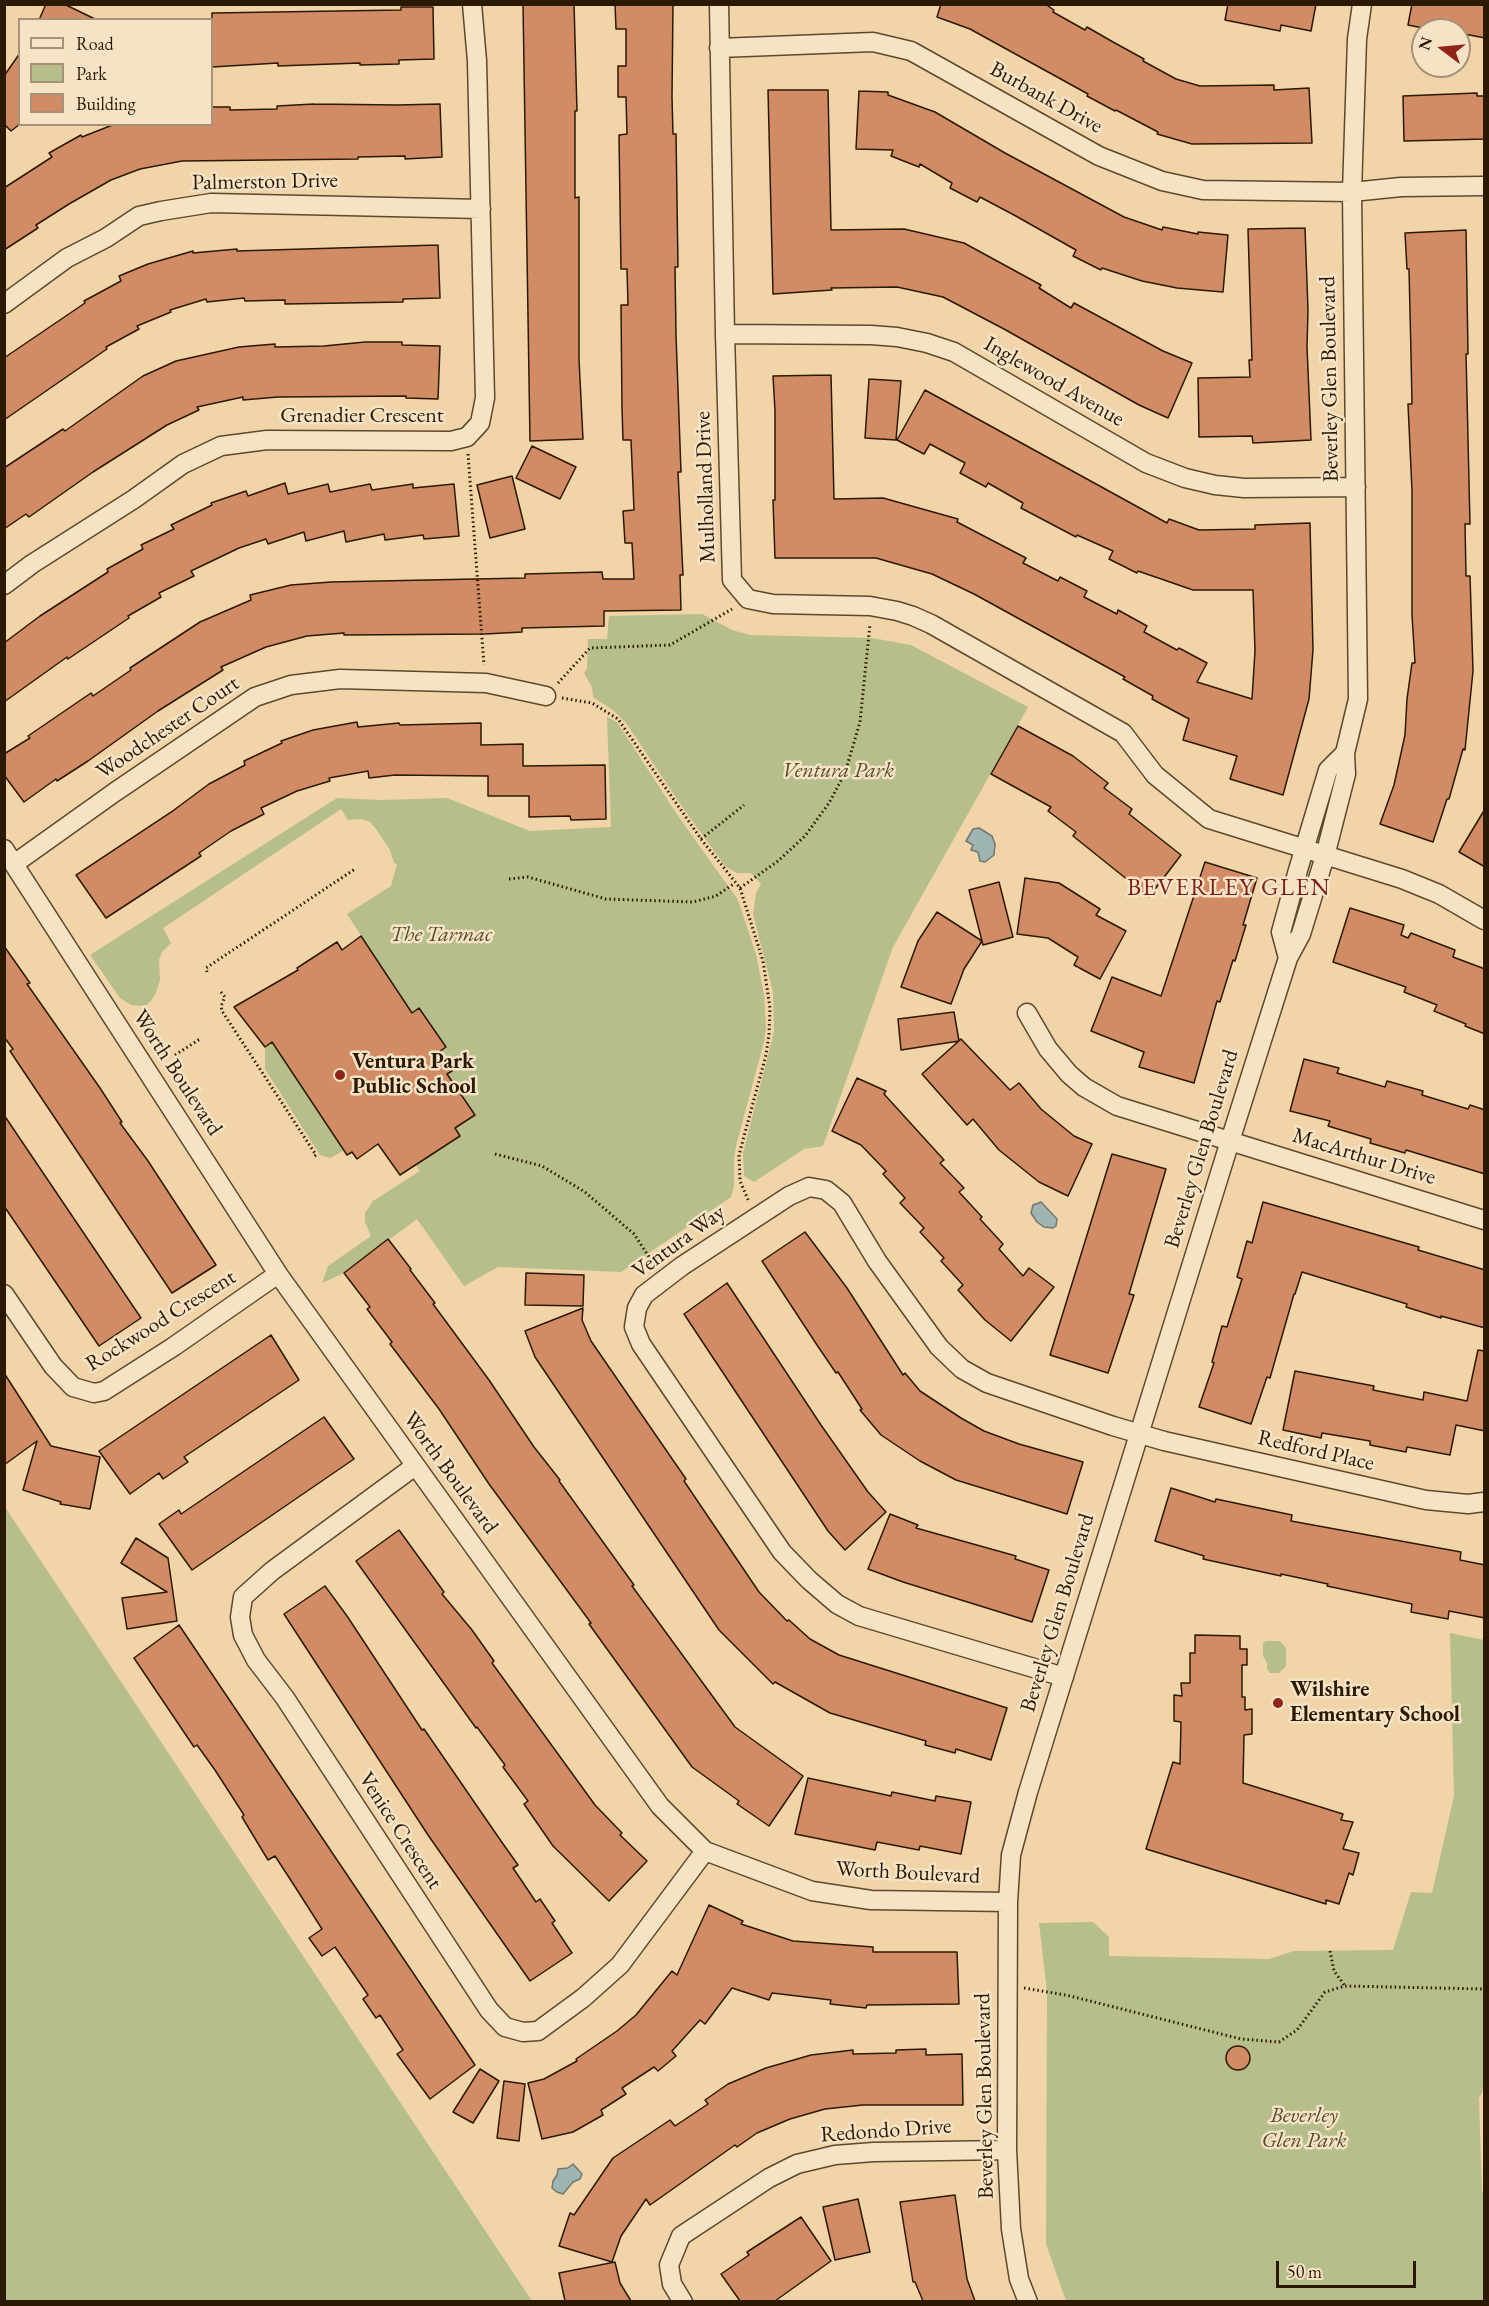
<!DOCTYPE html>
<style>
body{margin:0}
#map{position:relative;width:1489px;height:2306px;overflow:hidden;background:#f1d4a8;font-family:"EB Garamond",serif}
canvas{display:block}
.frame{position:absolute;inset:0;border:6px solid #2c1903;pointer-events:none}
.legend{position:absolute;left:18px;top:18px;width:195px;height:108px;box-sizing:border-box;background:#f6e3c6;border:2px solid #a59278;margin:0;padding:8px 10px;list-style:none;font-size:18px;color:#2c1903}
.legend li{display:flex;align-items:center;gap:12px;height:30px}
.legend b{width:30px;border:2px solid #a59278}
.north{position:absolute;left:1411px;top:18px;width:60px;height:60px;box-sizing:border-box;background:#f6e3c6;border:2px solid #a59278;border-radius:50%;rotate:286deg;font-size:16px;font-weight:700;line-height:24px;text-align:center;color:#2c1903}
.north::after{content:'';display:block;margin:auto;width:21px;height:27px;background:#8f2418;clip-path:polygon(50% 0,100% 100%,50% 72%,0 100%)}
.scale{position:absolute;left:1276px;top:2261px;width:140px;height:27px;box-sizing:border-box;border:3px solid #2c1903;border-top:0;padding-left:8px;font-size:18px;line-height:21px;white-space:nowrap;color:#2c1903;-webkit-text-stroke:4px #f6e3c6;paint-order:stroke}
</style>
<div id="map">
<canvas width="1489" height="2306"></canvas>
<div class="frame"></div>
<ul class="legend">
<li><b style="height:8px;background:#f6e3c6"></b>Road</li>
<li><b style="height:16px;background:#b6be8b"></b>Park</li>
<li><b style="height:16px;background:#d18c66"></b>Building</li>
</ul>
<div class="north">N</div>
<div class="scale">50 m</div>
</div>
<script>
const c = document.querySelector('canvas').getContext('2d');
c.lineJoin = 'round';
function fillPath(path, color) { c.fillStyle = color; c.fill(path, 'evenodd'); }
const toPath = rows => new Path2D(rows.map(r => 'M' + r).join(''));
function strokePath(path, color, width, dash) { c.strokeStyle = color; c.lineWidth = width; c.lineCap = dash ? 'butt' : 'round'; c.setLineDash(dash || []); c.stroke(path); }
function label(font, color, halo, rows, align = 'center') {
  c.font = font + ' "EB Garamond",serif'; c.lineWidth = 5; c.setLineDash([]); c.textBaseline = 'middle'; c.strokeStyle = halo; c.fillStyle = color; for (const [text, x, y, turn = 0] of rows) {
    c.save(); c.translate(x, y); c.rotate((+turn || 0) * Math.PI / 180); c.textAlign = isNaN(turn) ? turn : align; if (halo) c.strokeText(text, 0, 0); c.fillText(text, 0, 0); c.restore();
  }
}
const green = toPath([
 [702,614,732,630,750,635,872,638,911,645,1028,707,893,947,823,1146,804,1149,754,1182,744,1176,743,1153,774,1032,773,992,753,914,756,893,761,884,751,873,737,873,725,866,683,808,626,723,614,711,593,697,592,687,584,673,587,669,588,639,607,639,609,616],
 [607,717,617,722,676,813,738,900,756,954,764,994,766,1027,764,1042,736,1146,734,1159,734,1186,731,1197,621,1272,498,1267,464,1286,417,1219,344,1273,322,1283,328,1266,371,1236,365,1222,365,1213,373,1201,420,1171,416,1165,460,1136,455,1128,475,1115,447,1074,452,1071,439,1052,446,1047,419,1008,412,1013,347,914,391,886,397,864,394,863,390,850,376,829,370,822,362,819,348,820,341,809,163,928,171,943,162,952,159,960,160,980,156,993,150,1002,145,1006,131,1005,120,998,90,955,337,798,382,800,447,798,530,831,611,827],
 [272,1042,342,1148,343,1151,330,1158,320,1155,265,1069,265,1047],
 [5,1507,532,2301,5,2301],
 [1450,1633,1484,1640,1484,2089,1479,2098,1482,2191,1484,2194,1484,2301,1066,2301,1046,2244,1047,1992,1039,1923,1093,1922,1109,1937,1109,1956,1269,1959,1294,1951,1393,1950,1411,1892,1432,1893,1454,1796],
 [1266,1641,1280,1641,1286,1648,1286,1666,1279,1673,1270,1673,1267,1669,1267,1663,1263,1656,1263,1643]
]);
const water = toPath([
 [979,828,992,836,995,844,994,855,985,862,980,861,978,852,971,850,973,845,966,841,973,829,979,828],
 [1041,1202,1057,1219,1056,1226,1053,1228,1044,1227,1037,1222,1031,1213,1033,1205,1041,1202],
 [573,2164,582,2174,580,2179,573,2182,563,2194,557,2192,552,2188,553,2181,557,2175,558,2169,568,2168,573,2164]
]);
const building = toPath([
 [46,4,64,4,97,20,39,20,46,4],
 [523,4,574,4,577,111,575,111,575,198,579,197,579,360,583,439,530,441,523,4],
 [615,4,673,4,672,97,673,134,676,134,678,267,675,267,676,335,681,472,678,472,683,575,680,575,681,610,604,611,604,626,522,628,522,632,485,634,344,635,344,633,307,636,266,647,221,667,223,670,158,711,88,761,57,781,56,779,24,802,4,775,4,754,30,738,28,736,91,693,93,696,131,670,130,668,200,622,251,600,250,595,291,585,331,582,525,578,525,574,602,572,603,579,634,579,632,543,625,543,623,511,634,510,631,440,623,440,622,408,621,305,628,305,627,269,621,269,619,135,627,134,626,97,618,97,618,66,626,66,626,29,616,29,615,4],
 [941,4,1045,4,1054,10,1053,12,1085,30,1087,27,1113,42,1144,59,1143,61,1176,79,1200,86,1274,85,1274,90,1309,88,1312,143,1192,144,1157,134,1158,132,1116,110,1115,111,1087,96,1088,94,970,29,937,17,941,4],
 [1228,4,1316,4,1311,31,1281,25,1280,31,1225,20,1228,4],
 [1412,4,1485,4,1485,38,1459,33,1459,30,1433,30,1408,25,1412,4],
 [401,7,433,7,434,59,399,60,399,64,360,65,360,63,278,66,278,63,212,67,212,13,401,10,401,7],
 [20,53,20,124,11,131,4,124,4,76,20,53],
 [768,90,828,90,831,230,904,229,964,243,1041,285,1039,288,1071,308,1074,303,1163,351,1192,363,1168,418,1139,405,1004,329,943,297,897,287,831,288,832,290,773,294,768,90],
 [859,91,888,92,888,95,935,112,1005,153,1124,217,1162,230,1163,227,1198,234,1198,232,1228,235,1223,292,1177,288,1142,281,1102,268,1101,270,1073,256,1076,250,1014,215,980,197,977,202,950,188,952,183,920,164,919,167,891,156,893,150,856,149,859,91],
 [1477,93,1477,96,1485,96,1485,139,1404,141,1403,96,1477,93],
 [314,104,398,105,440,104,442,157,405,159,405,156,358,157,358,159,182,161,140,169,111,180,69,204,36,225,38,228,4,250,4,188,52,157,49,153,81,135,82,137,115,124,212,124,212,107,230,107,230,110,277,109,277,106,314,104],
 [1305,228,1308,310,1307,347,1311,440,1253,443,1252,436,1199,437,1198,378,1250,377,1249,360,1252,360,1248,229,1305,228],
 [1466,230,1468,354,1466,354,1470,524,1465,524,1466,576,1470,576,1473,671,1465,750,1463,749,1449,799,1447,799,1433,842,1380,824,1394,785,1405,735,1407,699,1412,663,1415,663,1412,615,1412,491,1408,404,1412,404,1411,354,1409,269,1407,269,1405,233,1466,230],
 [438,245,440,298,403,299,403,302,285,304,285,300,245,301,244,298,207,302,206,299,170,310,171,312,137,326,139,329,106,347,107,349,4,420,4,358,85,303,84,301,121,281,119,276,148,264,193,251,193,253,237,249,237,251,438,245],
 [365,342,402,342,402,345,440,346,438,399,406,398,406,396,278,397,243,400,243,397,197,407,199,410,167,425,93,472,29,517,26,514,4,529,4,468,63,429,65,431,143,376,176,361,239,347,275,344,275,347,324,346,365,342],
 [831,375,834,499,883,498,958,519,957,522,1026,558,1023,563,1058,581,1060,577,1087,591,1084,597,1117,614,1118,610,1147,626,1144,632,1177,650,1179,648,1207,663,1197,682,1252,699,1255,651,1253,590,1193,590,1138,571,1137,573,1109,559,1113,551,1077,535,1076,537,1021,508,1023,503,988,483,986,487,960,473,965,463,930,444,924,454,897,440,925,390,1167,523,1169,519,1199,530,1255,529,1255,525,1310,523,1313,650,1309,699,1283,795,1230,779,1237,756,1183,740,1189,719,1152,699,1153,696,1123,679,1125,677,974,594,932,574,876,558,775,558,773,500,775,500,775,411,773,376,831,375],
 [869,379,901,381,896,440,865,438,869,379],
 [532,446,576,467,560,499,516,478,532,446],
 [512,476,525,529,490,538,477,485,512,476],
 [285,483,288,494,328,484,330,492,370,484,372,490,413,484,413,488,454,484,459,536,424,539,423,535,385,540,384,534,346,542,344,531,306,541,304,532,268,544,266,539,239,548,191,571,194,576,159,593,161,597,128,616,129,618,68,659,67,657,4,702,4,643,40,616,108,572,107,569,143,549,141,545,174,529,171,525,212,505,211,503,246,491,248,496,285,483],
 [357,722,358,727,399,723,400,725,481,723,481,745,523,744,523,766,605,765,606,819,571,820,570,816,529,817,529,796,488,796,488,776,395,775,369,778,368,771,329,778,330,781,297,791,261,808,264,814,231,831,199,853,201,856,106,918,76,875,174,810,209,784,245,765,244,761,282,743,281,741,313,730,357,722],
 [1018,726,1073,756,1108,783,1104,788,1132,809,1129,814,1181,855,1149,897,1073,836,1076,832,1048,811,1051,807,991,774,1018,726],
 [1485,809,1485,867,1459,852,1485,809],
 [1205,862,1257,878,1243,925,1246,925,1235,961,1233,960,1220,1002,1217,1001,1194,1083,1139,1067,1144,1052,1091,1031,1112,977,1161,996,1205,862],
 [1025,878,1059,883,1100,909,1096,915,1126,931,1100,979,1074,965,1078,957,1048,938,1017,934,1025,878],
 [999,882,1013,937,983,945,969,890,999,882],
 [1350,908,1404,925,1401,935,1408,938,1411,933,1455,950,1453,957,1485,969,1485,1034,1465,1026,1466,1024,1434,1011,1437,1005,1404,992,1406,987,1333,962,1350,908],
 [937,912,982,941,964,969,951,1004,901,987,918,941,937,912],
 [361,936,412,1013,419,1008,446,1047,439,1052,452,1071,447,1074,475,1115,455,1128,460,1136,400,1175,378,1144,357,1159,352,1152,347,1155,272,1042,265,1047,234,1007,298,970,297,968,337,942,342,950,361,936],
 [4,946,30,983,27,984,100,1088,122,1122,120,1123,148,1161,216,1265,172,1293,10,1051,13,1049,4,1037,4,946],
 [954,1012,959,1041,901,1050,898,1019,954,1012],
 [961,1039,1010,1090,1019,1083,1041,1109,1074,1136,1092,1144,1068,1196,1039,1182,999,1150,973,1119,967,1125,922,1074,961,1039],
 [1304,1059,1339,1068,1337,1073,1385,1087,1387,1081,1423,1091,1422,1095,1468,1109,1470,1105,1485,1110,1485,1174,1406,1150,1405,1153,1370,1143,1371,1139,1328,1126,1330,1121,1290,1111,1304,1059],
 [857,1078,886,1091,884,1094,944,1160,940,1163,964,1188,959,1192,982,1217,980,1219,1003,1244,999,1249,1023,1276,1029,1268,1054,1287,1011,1341,985,1320,958,1290,963,1285,941,1261,944,1258,920,1232,924,1228,900,1203,905,1198,883,1174,886,1171,861,1145,832,1131,857,1078],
 [4,1115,141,1318,99,1346,4,1206,4,1115],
 [1112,1154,1166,1169,1129,1294,1134,1295,1108,1373,1050,1355,1112,1154],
 [1263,1202,1419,1247,1418,1250,1485,1270,1485,1328,1441,1316,1441,1318,1406,1307,1407,1304,1302,1272,1295,1294,1294,1294,1270,1378,1267,1377,1251,1424,1199,1407,1214,1363,1212,1362,1222,1326,1227,1327,1242,1279,1237,1277,1247,1241,1252,1243,1263,1202],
 [805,1232,847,1288,903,1375,905,1373,920,1391,961,1418,984,1431,1019,1444,1083,1462,1067,1514,956,1480,920,1461,881,1435,860,1410,862,1409,838,1372,836,1373,817,1345,762,1261,805,1232],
 [388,1239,411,1269,410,1270,435,1303,433,1304,489,1380,534,1447,560,1480,559,1481,634,1585,632,1586,735,1727,803,1776,769,1826,737,1804,739,1801,692,1767,589,1624,591,1623,489,1484,439,1409,390,1344,392,1342,367,1309,370,1307,344,1273,388,1239],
 [526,1273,584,1275,583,1306,525,1305,526,1273],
 [727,1283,821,1425,868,1492,886,1512,845,1550,828,1531,684,1314,727,1283],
 [583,1308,582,1320,591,1341,686,1479,684,1481,759,1592,787,1621,789,1620,810,1639,839,1655,1007,1708,991,1760,956,1749,955,1753,925,1745,926,1741,830,1713,775,1682,773,1684,719,1630,535,1357,525,1331,583,1308],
 [271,1335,299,1380,184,1457,188,1462,163,1479,159,1473,130,1494,99,1451,271,1335],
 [1478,1350,1485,1351,1485,1431,1456,1425,1450,1455,1407,1447,1406,1452,1370,1445,1370,1441,1322,1433,1321,1438,1283,1430,1295,1371,1374,1386,1373,1390,1423,1400,1424,1392,1467,1401,1478,1350],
 [4,1373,51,1446,100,1457,90,1509,60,1504,61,1502,23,1490,37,1441,4,1465,4,1373],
 [324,1417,354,1459,192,1570,159,1524,179,1510,181,1514,324,1417],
 [1171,1488,1215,1502,1216,1499,1292,1515,1291,1521,1461,1552,1460,1560,1485,1565,1485,1618,1449,1611,1448,1619,1411,1612,1412,1604,1327,1586,1328,1584,1281,1574,1281,1576,1203,1559,1204,1556,1155,1541,1171,1488],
 [890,1514,918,1525,916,1528,1016,1556,1015,1559,1049,1570,1032,1622,903,1582,868,1569,890,1514],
 [399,1530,444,1592,442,1594,472,1630,494,1661,492,1663,595,1805,622,1833,620,1835,647,1861,609,1901,553,1846,524,1804,528,1801,503,1767,505,1765,477,1727,476,1728,356,1561,399,1530],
 [136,1538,168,1558,177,1621,127,1629,122,1598,167,1592,121,1563,136,1538],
 [325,1586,347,1616,422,1730,424,1729,501,1841,518,1865,513,1868,536,1902,540,1899,555,1921,552,1923,572,1953,530,1981,428,1835,284,1614,325,1586],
 [179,1625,475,2065,430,2099,397,2054,403,2050,380,2015,376,2018,363,1999,368,1995,335,1947,322,1956,309,1938,322,1929,292,1882,275,1856,268,1860,242,1817,244,1815,215,1770,197,1745,194,1747,134,1658,179,1625],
 [1195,1635,1240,1636,1240,1649,1247,1649,1247,1665,1242,1665,1242,1697,1245,1697,1245,1710,1252,1709,1252,1734,1244,1735,1243,1783,1343,1814,1341,1820,1353,1822,1343,1849,1359,1853,1353,1875,1349,1873,1339,1904,1326,1900,1326,1904,1146,1849,1173,1762,1180,1764,1181,1722,1174,1721,1174,1695,1182,1696,1181,1683,1190,1683,1190,1653,1195,1653,1195,1635],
 [808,1778,891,1796,892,1792,935,1801,936,1796,971,1802,961,1854,920,1846,919,1850,877,1842,875,1850,795,1834,808,1778],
 [709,1905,743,1921,741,1924,793,1941,873,1947,873,1952,957,1952,959,2004,867,2005,866,2008,830,2004,831,2000,772,1993,769,2000,732,1988,705,2024,700,2020,672,2051,676,2056,658,2071,654,2067,622,2088,626,2094,601,2110,603,2115,573,2132,542,2139,528,2083,544,2079,577,2061,576,2059,617,2031,636,2015,672,1971,677,1975,709,1905],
 '1226 2058a12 12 0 1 1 24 0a12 12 0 1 1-24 0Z',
 [926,2049,926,2055,962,2054,963,2105,863,2105,825,2109,790,2119,757,2133,737,2147,735,2145,650,2205,646,2199,621,2236,612,2262,559,2246,570,2213,574,2215,613,2158,670,2120,675,2126,708,2104,705,2100,728,2084,766,2068,811,2055,853,2050,853,2054,896,2053,896,2050,926,2049],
 [480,2069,499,2081,473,2123,453,2112,480,2069],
 [504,2081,525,2084,519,2141,497,2138,504,2081],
 [955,2195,967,2279,975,2301,923,2301,915,2282,913,2282,900,2202,955,2195],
 [858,2199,870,2252,835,2260,823,2207,858,2199],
 [801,2217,831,2261,775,2301,740,2301,721,2274,749,2255,747,2252,801,2217],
 [615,2262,620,2283,631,2301,565,2301,559,2273,615,2262]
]);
const path = toPath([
 [468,454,484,665],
 [558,683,590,648,670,645,732,609],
 [562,698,592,703,618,719,701,839,740,888,763,961,770,1008,769,1035,766,1055,739,1155,740,1181,749,1202],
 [701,839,744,805],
 [509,879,528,877,606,899,693,902,716,896,735,883],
 [740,888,778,861,805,836,829,803,845,773,860,722,870,624],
 [207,972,206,968,355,869],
 [221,992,225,997,221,1006,222,1011,316,1155,313,1157],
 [175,1055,200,1039],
 [495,1154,542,1166,585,1192,634,1234,655,1266],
 [1330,1951,1334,1971,1345,1986],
 [1024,1988,1066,1995,1241,2039,1279,2042,1297,2030,1325,1992,1345,1986,1484,1989]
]);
const minor = toPath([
 [719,4,725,334,732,580,748,599,773,604,870,606,897,611,913,616,931,624,1123,733,1155,775,1209,819,1402,879,1439,894,1484,920],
 [719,48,873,42,911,51,1099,156,1162,181,1203,190,1352,192,1401,187,1484,186],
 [4,304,67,258,106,238,139,216,161,211,211,203,481,209],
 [725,334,871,335,897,337,927,343,954,352,1146,463,1185,478,1215,485,1244,488,1356,487],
 [4,585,32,564,134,499,183,464,221,446,267,440,451,441,467,437,480,423,485,398,477,61,472,4],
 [4,849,278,1274,660,1806,705,1851,812,1891,871,1900,1008,1902],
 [14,864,115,792,255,697,291,685,340,679,486,683,546,696],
 [1288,958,1281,932,1298,870,1328,770,1345,753],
 [1027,1013,1048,1049,1069,1074,1084,1087,1117,1106,1484,1220],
 [4,1294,53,1366,73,1387,94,1393,104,1391,173,1347,278,1274],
 [415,1466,272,1571,243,1597,240,1617,243,1635,256,1660,285,1698,489,2010,505,2027,523,2032,538,2031,583,1998,620,1965,705,1851],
 [1064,1677,859,1616,837,1604,809,1580,782,1552,641,1344,634,1327,637,1308,644,1295,682,1266,789,1196,809,1187,826,1190,842,1203,877,1261,939,1347,962,1369,987,1383,1113,1426,1164,1441,1426,1500,1468,1504,1484,1502],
 [683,2302,672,2284,669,2265,681,2236,769,2178,797,2164,835,2155,874,2152,1007,2150],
 [1028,2302,1019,2279,1011,2229,1007,2150,1008,1902,1011,1855,1028,1792,1230,1141,1288,958,1301,934,1325,856,1346,774,1345,753,1358,699,1352,192,1357,39,1362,4]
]);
const markers = [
 [340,1075,6,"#8f2418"],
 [1278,1703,6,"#8f2418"]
];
const streetNames = [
 ["Burbank Drive",1046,98,29],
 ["Palmerston Drive",265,182,-1],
 ["Beverley Glen Boulevard",1330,379,-91],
 ["Inglewood Avenue",1054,382,30],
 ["Grenadier Crescent",362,416],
 ["Mulholland Drive",706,487,-92],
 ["Woodchester Court",168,728,-34],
 ["Worth Boulevard",177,1073,57],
 ["Beverley Glen Boulevard",1202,1149,-73],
 ["MacArthur Drive",1364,1157,17],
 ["Ventura Way",679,1242,-36],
 ["Rockwood Crescent",161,1321,-32],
 ["Redford Place",1316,1451,13],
 ["Worth Boulevard",450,1473,54],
 ["Beverley Glen Boulevard",1058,1613,-73],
 ["Venice Crescent",400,1831,57],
 ["Worth Boulevard",908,1873,3],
 ["Beverley Glen Boulevard",985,2096,-91],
 ["Redondo Drive",886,2131,-4]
];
const parkNames = [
 ["Ventura Park",838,771],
 ["The Tarmac",441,935],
 ["Beverley",1304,2116],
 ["Glen Park",1304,2141]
];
const poiNames = [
 ["Ventura Park",352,1062],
 ["Public School",352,1087],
 ["Wilshire",1290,1690],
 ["Elementary School",1290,1715]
];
const neighbourhoodNames = [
 ["BEVERLEY GLEN",1229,888]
];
fillPath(green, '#b6be8b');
fillPath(water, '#9fb5b3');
strokePath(water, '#71776d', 1.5);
fillPath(building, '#d18c66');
strokePath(building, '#2c1903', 1.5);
strokePath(minor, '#5d482c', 21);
strokePath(path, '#2c1903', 3, [1.5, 3]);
strokePath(minor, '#f6e3c6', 18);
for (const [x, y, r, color] of markers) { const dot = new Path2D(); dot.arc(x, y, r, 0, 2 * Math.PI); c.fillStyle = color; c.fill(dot); strokePath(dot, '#f6e3c6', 2); }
label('22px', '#2c1903', '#f6e3c6', streetNames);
label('italic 22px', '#554b2c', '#f6e3c6', parkNames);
label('bold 22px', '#2c1903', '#f6e3c6', poiNames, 'left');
c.letterSpacing = '1.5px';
label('24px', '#7a1f14', '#f6e3c6', neighbourhoodNames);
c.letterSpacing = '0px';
</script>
